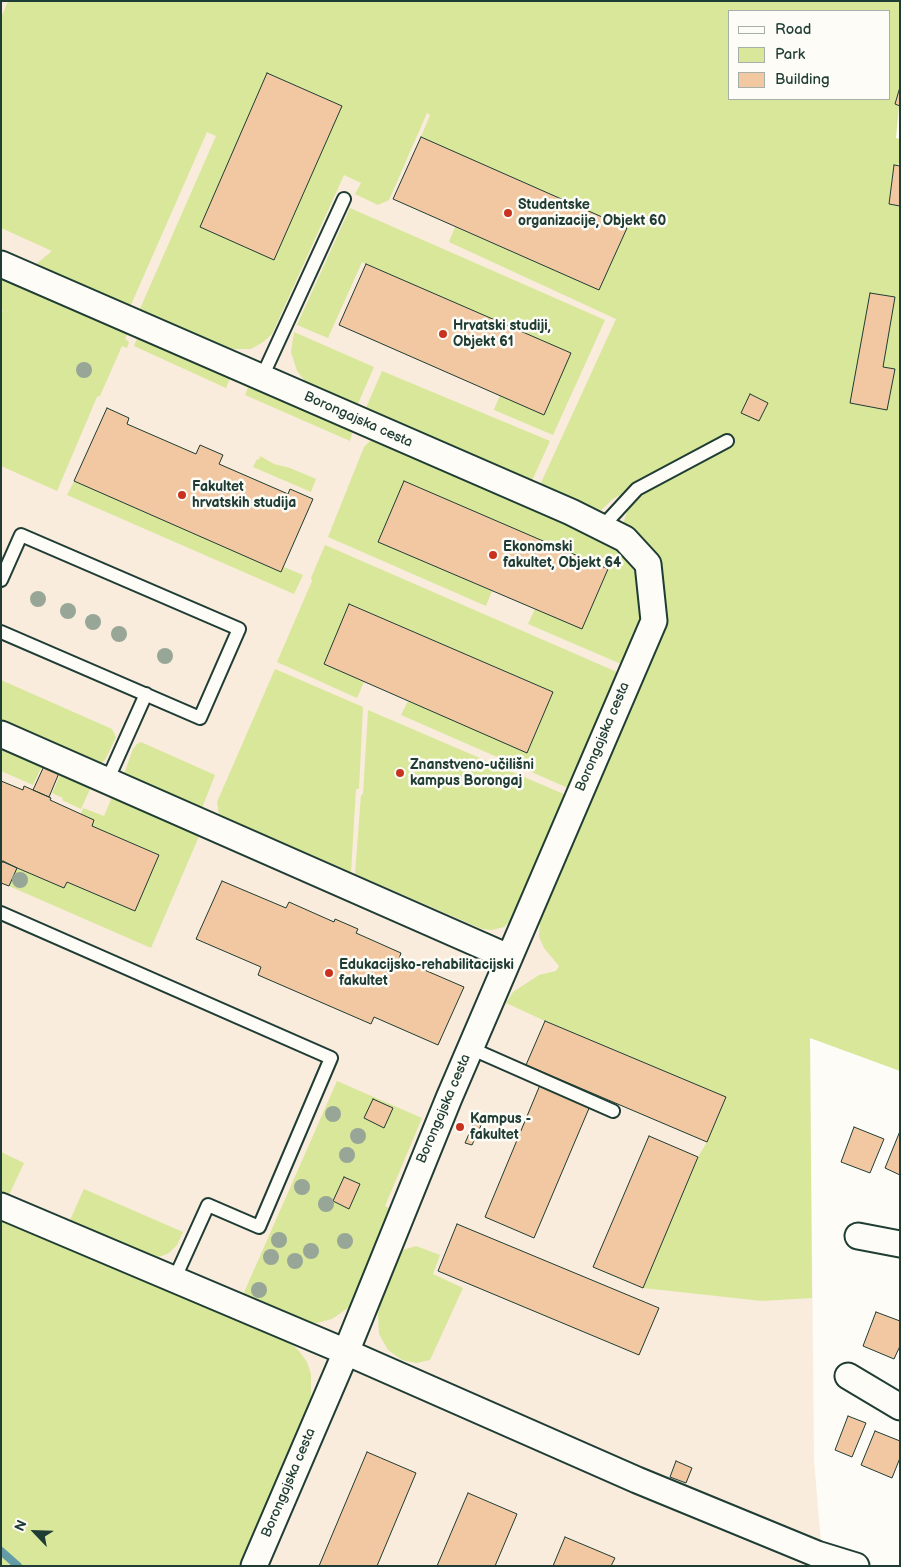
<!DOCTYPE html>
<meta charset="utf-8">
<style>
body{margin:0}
#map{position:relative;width:901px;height:1567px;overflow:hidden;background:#fdfcf7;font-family:"Balsamiq Sans",sans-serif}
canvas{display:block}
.frame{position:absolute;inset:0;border:2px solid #1f3d34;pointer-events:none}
.legend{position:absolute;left:728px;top:10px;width:162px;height:90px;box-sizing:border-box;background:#fdfcf7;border:1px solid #a4b0a9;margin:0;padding:6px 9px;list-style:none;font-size:15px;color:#1f3d34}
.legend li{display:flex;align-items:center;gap:10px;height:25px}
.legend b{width:25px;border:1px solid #a4b0a9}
.north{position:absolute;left:10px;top:1507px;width:50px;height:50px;-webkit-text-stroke:4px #fdfcf7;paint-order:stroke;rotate:294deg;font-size:14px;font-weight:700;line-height:20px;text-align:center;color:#1f3d34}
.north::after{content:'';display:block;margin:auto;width:18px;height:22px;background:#1f3d34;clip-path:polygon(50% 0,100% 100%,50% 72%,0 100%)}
</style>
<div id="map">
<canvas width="901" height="1567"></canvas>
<div class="frame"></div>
<ul class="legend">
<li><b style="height:6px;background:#fdfcf7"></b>Road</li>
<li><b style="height:14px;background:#d8e79a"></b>Park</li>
<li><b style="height:14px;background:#f1c8a1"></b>Building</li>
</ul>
<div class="north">N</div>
</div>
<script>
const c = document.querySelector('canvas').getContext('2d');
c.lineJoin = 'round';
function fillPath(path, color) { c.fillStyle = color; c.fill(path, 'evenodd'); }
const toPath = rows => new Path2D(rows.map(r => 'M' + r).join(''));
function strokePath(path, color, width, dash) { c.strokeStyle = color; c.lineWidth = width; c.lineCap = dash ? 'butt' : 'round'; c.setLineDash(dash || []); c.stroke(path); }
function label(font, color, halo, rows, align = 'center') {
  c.font = font + ' "Balsamiq Sans",sans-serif'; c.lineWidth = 5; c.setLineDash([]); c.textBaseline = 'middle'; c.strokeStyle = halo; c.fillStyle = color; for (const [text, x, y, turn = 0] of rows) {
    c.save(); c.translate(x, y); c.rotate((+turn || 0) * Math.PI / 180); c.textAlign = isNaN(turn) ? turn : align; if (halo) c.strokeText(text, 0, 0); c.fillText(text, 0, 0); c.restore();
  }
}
const built = toPath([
 [1,1,900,1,810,1037,814,1460,823,1566,1,1566],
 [730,11,890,11,890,99,730,99]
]);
const green = toPath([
 [8,1,900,1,900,87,895,104,899,106,896,138,900,139,900,158,898,166,894,165,889,203,900,206,900,1071,810,1038,812,1298,762,1301,643,1288,698,1157,707,1142,726,1097,545,1021,506,1003,513,992,539,975,556,971,559,966,544,948,539,937,540,922,543,911,664,621,665,600,662,576,655,556,643,540,623,524,628,508,640,495,680,470,731,445,731,434,613,499,600,511,540,485,616,319,449,242,455,227,599,290,627,228,421,137,430,115,427,113,389,200,378,205,355,194,361,183,344,175,272,334,263,342,251,349,232,349,221,347,139,311,216,136,207,132,130,307,35,265,52,251,1,228,1,18],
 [730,11,890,11,890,99,730,99],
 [350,208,605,320,553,435,494,410,500,395,544,415,571,353,366,264,362,262,328,338,297,325],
 [1,277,128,332,125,339,129,342,127,348,122,346,100,396,97,397,57,491,1,466,1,314,3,311,1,310],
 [294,332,374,367,357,406,312,386,305,381,297,371,291,352],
 [138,336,230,378,226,388,134,346],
 [382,371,550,441,531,483,365,410],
 [249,385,349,429,352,434,350,441,245,395],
 [370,441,375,441,602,539,619,550,629,560,640,581,642,608,639,620,621,664,528,624,535,609,582,629,608,569,404,481,378,542,492,591,486,606,328,537,364,447],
 [260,456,274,464,290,468,316,479,311,492,253,467,257,459,259,460],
 [74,481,281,572,284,567,303,575,294,594,67,495],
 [325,545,617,672,568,788,401,715,408,701,527,752,553,692,350,604,324,664,364,682,357,698,277,662,312,581,311,578],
 [275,669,363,707,359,789,356,789,351,872,219,815,217,802],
 [1,680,112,729,116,737,105,760,100,764,1,721],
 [368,710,566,795,515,916,504,927,492,930,482,929,355,874,361,795,363,794],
 [141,742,215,775,202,808,127,778,124,774,133,749,137,744],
 [2,746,43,764,33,785,1,771],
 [61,773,91,787,81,809,62,800,63,798,52,793],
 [112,797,200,834,151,948,9,886,17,868,64,888,67,882,135,911,159,855,92,826,94,820,81,814,83,808,104,816],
 [337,1081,422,1118,385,1206,391,1209,353,1300,348,1308,332,1319,317,1323,308,1323,242,1297],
 [1,1152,24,1163,9,1195,1,1191],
 [84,1189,183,1232,177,1245,169,1253,159,1257,153,1257,70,1220],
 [1,1217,278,1337,290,1343,299,1351,307,1362,311,1374,311,1399,240,1566,1,1566],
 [416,1246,440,1255,433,1274,463,1288,430,1360,416,1363,402,1360,388,1350,379,1334,378,1314,383,1292,403,1250]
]);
const stream = toPath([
 [1,1551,18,1566]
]);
const building = toPath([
 [267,73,342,106,274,260,200,227,267,73],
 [900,87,900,106,895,104,900,87],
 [421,137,627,228,599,290,393,199,421,137],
 [894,165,900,166,900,206,889,204,894,165],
 [366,264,571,353,544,415,339,325,366,264],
 [870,293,895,297,883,367,895,369,887,410,850,403,870,293],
 [750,394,768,403,759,421,741,413,750,394],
 [107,408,129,418,127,424,196,454,200,445,223,455,219,464,288,494,290,489,313,499,281,572,74,481,107,408],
 [404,481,608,569,582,629,378,542,404,481],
 [349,604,553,692,527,753,324,664,349,604],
 [44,766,59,773,49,797,33,790,44,766],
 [1,781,23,790,24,786,51,798,50,800,94,820,92,826,159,855,135,911,67,882,64,888,1,861,1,781],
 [3,861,17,868,9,886,1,883,1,864,3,861],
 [222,881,286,908,289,902,334,922,335,919,358,929,356,933,401,953,399,959,464,987,438,1045,374,1017,371,1024,258,975,261,967,196,939,222,881],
 [545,1021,726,1097,707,1142,526,1065,545,1021],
 [540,1085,590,1106,534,1238,485,1217,540,1085],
 [373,1099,393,1108,384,1128,364,1118,373,1099],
 [476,1118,483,1121,472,1145,465,1143,476,1118],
 [854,1127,884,1139,870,1173,841,1162,854,1127],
 [900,1131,900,1175,885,1168,900,1131],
 [649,1136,698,1157,643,1288,593,1267,649,1136],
 [344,1177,360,1184,349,1209,333,1201,344,1177],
 [457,1224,659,1308,639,1355,438,1271,457,1224],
 [876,1312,900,1321,900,1346,894,1359,863,1346,876,1312],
 [848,1416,866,1423,852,1457,835,1450,848,1416],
 [875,1431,900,1441,900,1458,892,1478,861,1465,875,1431],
 [367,1452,416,1473,377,1566,319,1566,367,1452],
 [676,1461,692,1468,686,1483,670,1477,676,1461],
 [468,1493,517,1514,495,1566,437,1566,468,1493],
 [565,1537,615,1558,611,1566,553,1566,565,1537]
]);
const service = toPath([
 [262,377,344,199],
 [602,527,637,489,727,441],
 [1,580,21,535,239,629,200,718,1,632],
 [107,781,146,694],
 [1,913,331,1058,259,1227,208,1205,174,1280],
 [470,1048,613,1111]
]);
const minor = toPath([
 [1,264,571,512,625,539,648,564,654,621,449,1098,346,1352,254,1566],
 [1,734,508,957],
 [1,1206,346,1352,637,1480,817,1554,856,1566],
 [858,1236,900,1244],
 [848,1376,900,1407]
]);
const trees = [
 [84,370],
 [38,599],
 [68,611],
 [93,622],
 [119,634],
 [165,656],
 [20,880],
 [333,1114],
 [358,1136],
 [347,1155],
 [302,1187],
 [326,1204],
 [279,1240],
 [345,1241],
 [311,1251],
 [271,1257],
 [295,1261],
 [259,1290]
];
const markers = [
 [508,213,5,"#c8321e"],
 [443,334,5,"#c8321e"],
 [182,495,5,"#c8321e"],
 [493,555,5,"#c8321e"],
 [400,773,5,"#c8321e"],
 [329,973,5,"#c8321e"],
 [460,1127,5,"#c8321e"]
];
const poiNames = [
 ["Studentske",518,205],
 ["organizacije, Objekt 60",518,221],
 ["Hrvatski studiji,",453,326],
 ["Objekt 61",453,342],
 ["Fakultet",192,487],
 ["hrvatskih studija",192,503],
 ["Ekonomski",503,547],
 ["fakultet, Objekt 64",503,563],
 ["Znanstveno-učilišni",410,765],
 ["kampus Borongaj",410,781],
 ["Edukacijsko-rehabilitacijski",339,965],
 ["fakultet",339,981],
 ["Kampus -",470,1119],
 ["fakultet",470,1135]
];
const streetNames = [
 ["Borongajska cesta",358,420,24],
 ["Borongajska cesta",603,737,-67],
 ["Borongajska cesta",444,1109,-67],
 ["Borongajska cesta",289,1483,-67]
];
fillPath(built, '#f9ecdd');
fillPath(green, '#d8e79a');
strokePath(stream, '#639ba6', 8);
fillPath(building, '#f1c8a1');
strokePath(building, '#1f3d34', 1);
strokePath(service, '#1f3d34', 16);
strokePath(minor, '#1f3d34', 29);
strokePath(service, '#fdfcf7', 12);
strokePath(minor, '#fdfcf7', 25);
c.fillStyle = '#97a697';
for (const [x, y] of trees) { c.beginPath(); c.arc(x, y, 8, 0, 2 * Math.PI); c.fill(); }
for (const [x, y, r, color] of markers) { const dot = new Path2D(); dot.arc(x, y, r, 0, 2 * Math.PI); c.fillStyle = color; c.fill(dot); strokePath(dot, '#fdfcf7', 2); }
label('bold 14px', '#1f3d34', '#fdfcf7', poiNames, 'left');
label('14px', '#1f3d34', '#fdfcf7', streetNames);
</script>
